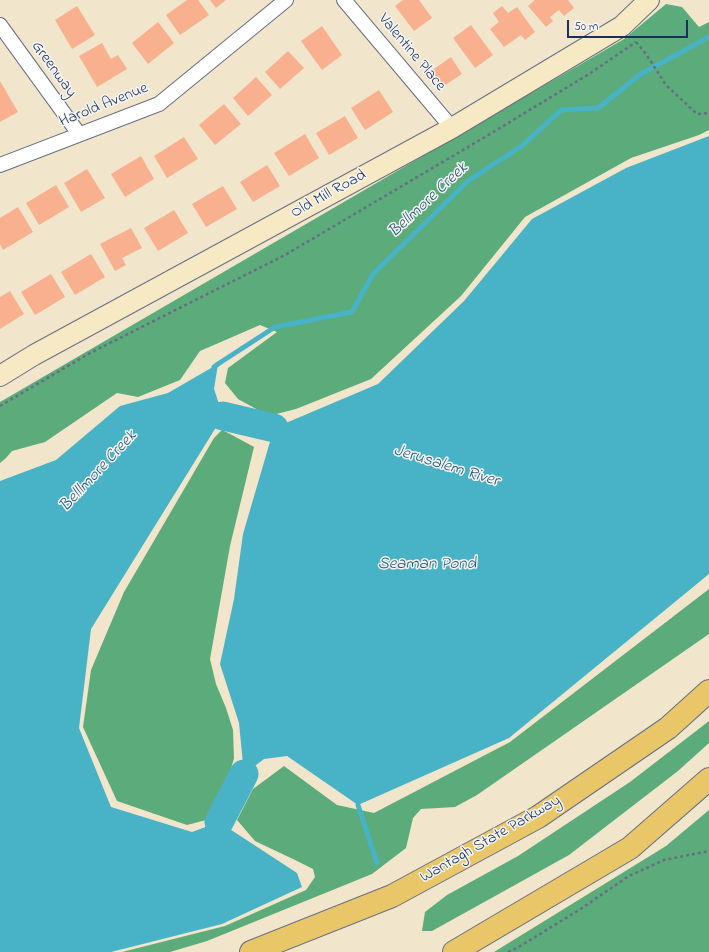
<!DOCTYPE html>
<style>
body{margin:0}
#map{position:relative;width:709px;height:952px;overflow:hidden;background:#f1e5cc;font-family:"Indie Flower",sans-serif}
canvas{display:block}
.scale{position:absolute;left:567px;top:20px;width:121px;height:18px;box-sizing:border-box;border:2px solid #1b2f5e;border-top:0;padding-left:5px;font-size:12px;line-height:14px;white-space:nowrap;color:#1b2f5e;-webkit-text-stroke:3px #f6f6f2;paint-order:stroke}
</style>
<div id="map">
<canvas width="709" height="952"></canvas>
<div class="scale">50 m</div>
</div>
<script>
const c = document.querySelector('canvas').getContext('2d');
c.lineJoin = 'round';
function fillPath(path, color) { c.fillStyle = color; c.fill(path, 'evenodd'); }
const toPath = rows => new Path2D(rows.map(r => 'M' + r).join(''));
function strokePath(path, color, width, dash) { c.strokeStyle = color; c.lineWidth = width; c.lineCap = dash ? 'butt' : 'round'; c.setLineDash(dash || []); c.stroke(path); }
function label(font, color, halo, rows, align = 'center') {
  c.font = font + ' "Indie Flower",sans-serif'; c.lineWidth = 3; c.setLineDash([]); c.textBaseline = 'middle'; c.strokeStyle = halo; c.fillStyle = color; for (const [text, x, y, turn = 0] of rows) {
    c.save(); c.translate(x, y); c.rotate((+turn || 0) * Math.PI / 180); c.textAlign = isNaN(turn) ? turn : align; if (halo) c.strokeText(text, 0, 0); c.fillText(text, 0, 0); c.restore();
  }
}
const forest = toPath([
 [666,4,682,7,699,27,709,22,709,130,699,135,631,158,525,217,461,296,371,379,296,409,272,415,258,410,238,399,225,383,228,368,277,332,260,325,200,351,180,380,138,397,117,393,45,442,12,451,6,458,0,463,0,402,624,39],
 [222,430,232,435,254,447,230,546,210,659,216,684,226,708,233,730,234,758,224,794,206,820,187,825,117,801,83,727,91,670,124,592,214,438],
 [709,589,709,634,477,795,455,807,421,809,413,818,406,848,372,874,207,941,170,952,122,952,225,926,306,890,315,877,313,869,295,860,255,841,237,820,253,789,284,766,337,805,374,813,510,742],
 [709,721,709,743,678,771,569,855,432,931,422,931,425,912,447,895,518,856,630,782],
 [709,810,709,952,494,952,666,846]
]);
const water = toPath([
 [709,136,709,574,509,738,358,805,287,756,264,759,244,774,239,723,220,664,234,599,243,534,274,428,378,384,464,301,532,219,626,168],
 [218,364,214,389,223,416,91,629,79,728,111,807,192,832,219,822,297,873,302,887,222,924,111,952,0,952,0,481,56,460,120,406,168,393]
]);
const stream = toPath([
 [214,367,218,364,275,327,352,312,373,274,468,181,523,145,561,110,598,108,641,74,709,37],
 [218,416,223,416,280,430],
 [358,805,377,863]
]);
const river = toPath([
 [223,416,274,428],
 [219,822,244,774]
]);
const building = toPath([
 [187,0,198,0,209,15,180,35,166,15],
 [210,0,226,0,216,8],
 [403,0,419,0,432,18,414,31,395,6],
 [535,0,568,0,574,8,564,16,559,10,550,17,553,21,546,27,528,6],
 [77,6,95,35,72,49,55,20],
 [502,6,508,13,517,7,535,32,525,40,521,35,504,47,490,29,499,22,493,13],
 [158,22,174,43,148,64,132,43],
 [471,25,493,55,475,68,453,38],
 [322,26,342,55,322,70,301,41],
 [102,43,111,59,118,55,127,69,97,87,79,56],
 [288,51,304,68,280,89,265,72],
 [451,57,462,74,442,87,431,71],
 [256,77,272,95,248,116,233,98],
 [0,81,18,112,0,122],
 [379,90,393,112,365,130,351,108],
 [224,104,241,124,215,145,199,125],
 [345,116,358,138,329,155,316,133],
 [305,134,319,158,289,176,274,153],
 [184,137,198,159,167,178,154,156],
 [141,156,154,179,125,197,111,174],
 [267,165,280,186,253,202,240,182],
 [87,169,105,198,81,212,64,183],
 [56,185,69,207,39,225,26,203],
 [223,186,237,209,206,227,192,204],
 [18,207,33,232,3,250,0,244,0,218],
 [174,210,188,233,158,251,144,228],
 [131,228,142,248,122,258,126,265,115,271,100,244],
 [91,254,105,277,75,295,61,272],
 [51,274,65,297,35,315,21,292],
 [10,291,24,314,0,329,0,297]
]);
const path = toPath([
 [636,42,646,54,666,85,697,114,709,113],
 [0,406,90,353,285,255,485,137,589,74,636,42],
 [508,952,517,948,579,910,629,876,664,860,709,851]
]);
const street = toPath([
 [344,0,452,128],
 [0,25,79,134],
 [0,165,159,104,286,0]
]);
const secondary = toPath([
 [0,376,34,355,452,128,622,26,649,0]
]);
const highway = toPath([
 [251,952,392,896,538,817,668,728,709,691],
 [454,952,630,848,709,779]
]);
const streetNames = [
 ["Valentine Place",411,53,50],
 ["Greenway",53,70,54],
 ["Harold Avenue",104,106,-22],
 ["Old Mill Road",329,195,-29],
 ["Wantagh State Parkway",491,840,-30]
];
const waterNames = [
 ["Bellmore Creek",429,201,-43],
 ["Jerusalem River",446,467,17],
 ["Belllmore Creek",99,472,-47],
 ["Seaman Pond",427,565]
];
fillPath(forest, '#5bac7a');
fillPath(water, '#48b3c6');
strokePath(stream, '#48b3c6', 5);
strokePath(river, '#48b3c6', 29);
fillPath(building, '#f8b08e');
strokePath(street, '#666f84', 16);
strokePath(secondary, '#666f84', 22);
strokePath(highway, '#666f84', 24);
strokePath(path, '#666f84', 2.5, [3, 3]);
strokePath(street, '#fff', 14);
strokePath(secondary, '#f6e9c3', 20);
strokePath(highway, '#e9c769', 22);
label('16px', '#1b2f5e', '#f6f6f2', streetNames);
label('italic 17px', '#28577d', '#f6f6f2', waterNames);
</script>
